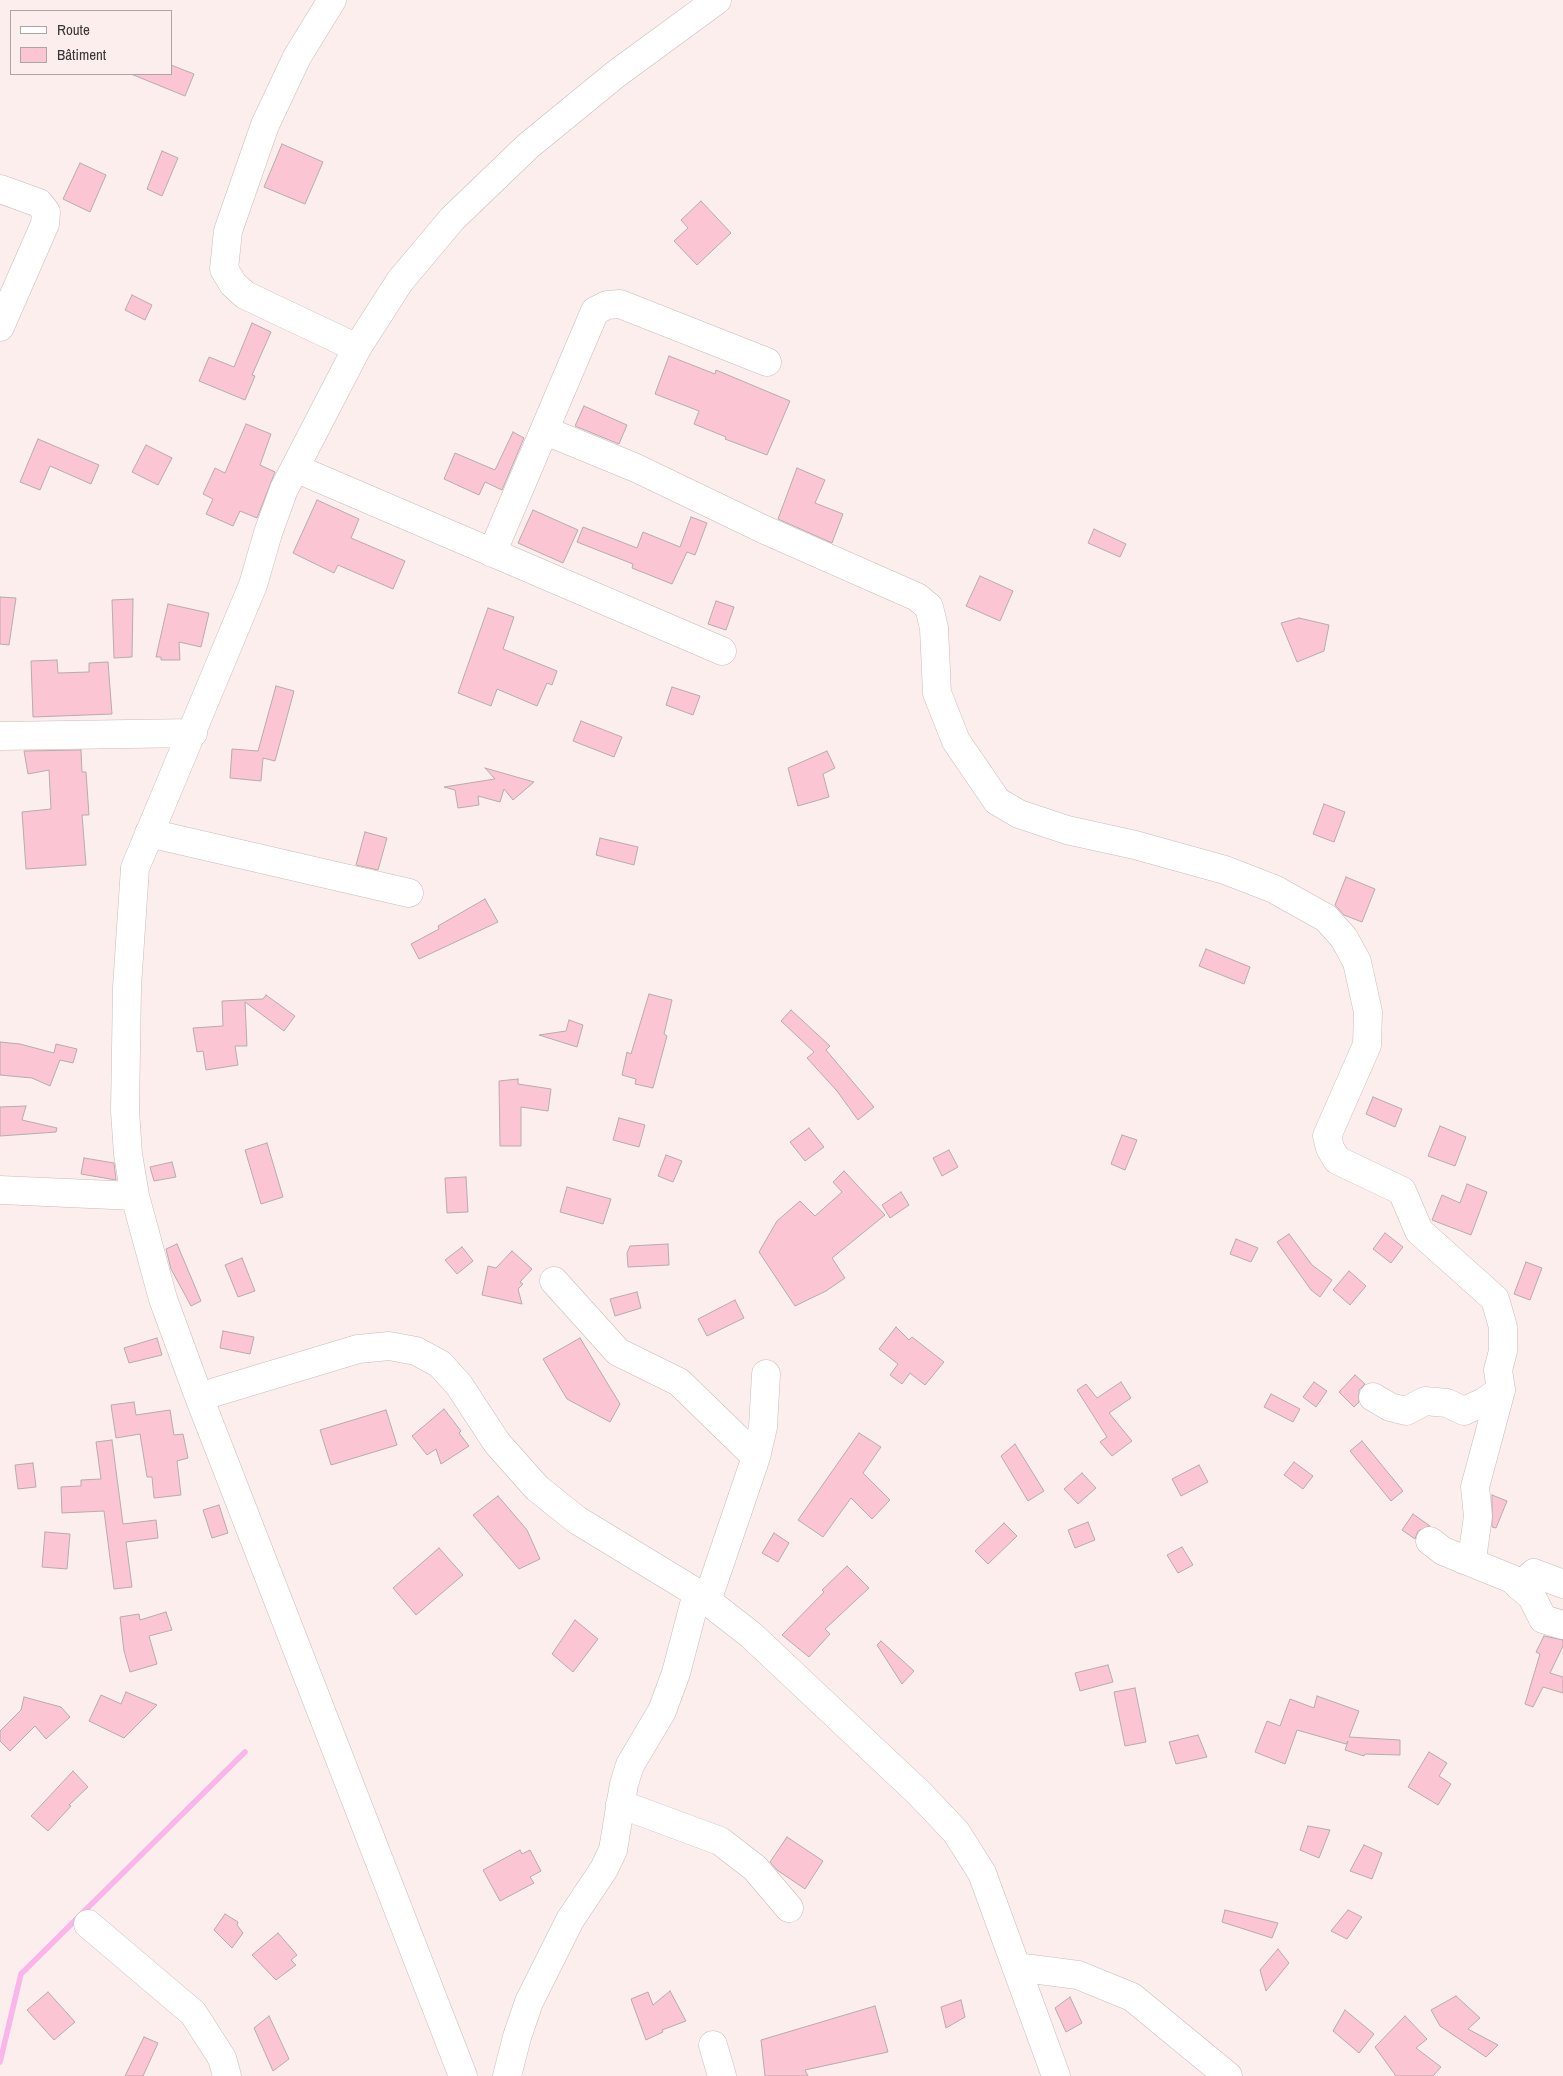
<!DOCTYPE html>
<meta charset="utf-8">
<style>
body{margin:0}
#map{position:relative;width:1563px;height:2076px;overflow:hidden;background:#fbeeec;font-family:"Archivo Narrow",sans-serif}
canvas{display:block}
.legend{position:absolute;left:10px;top:10px;width:162px;height:65px;box-sizing:border-box;background:#fbeeec;border:1px solid #aea4a3;margin:0;padding:6px 9px;list-style:none;font-size:15px;color:#3b3635}
.legend li{display:flex;align-items:center;gap:10px;height:25px}
.legend b{width:25px;border:1px solid #aea4a3}
</style>
<div id="map">
<canvas width="1563" height="2076"></canvas>
<ul class="legend">
<li><b style="height:6px;background:#fff"></b>Route</li>
<li><b style="height:14px;background:#fbc5d3"></b>Bâtiment</li>
</ul>
</div>
<script>
const c = document.querySelector('canvas').getContext('2d');
c.lineJoin = 'round';
const toPath = rows => new Path2D(rows.map(r => 'M' + r).join(''));
function strokePath(path, color, width, dash) { c.strokeStyle = color; c.lineWidth = width; c.lineCap = dash ? 'butt' : 'round'; c.setLineDash(dash || []); c.stroke(path); }
function fillPath(path, color) { c.fillStyle = color; c.fill(path, 'evenodd'); }
const stream = toPath([
 [0,2062,21,1974,245,1752]
]);
const building = toPath([
 [171,65,194,74,185,96,131,74,171,74,171,65],
 [282,144,323,162,305,204,264,187,282,144],
 [162,151,178,158,162,196,147,189,162,151],
 [80,163,106,175,90,212,63,199,80,163],
 [701,201,731,233,697,265,674,241,688,228,681,220,701,201],
 [132,295,152,305,145,320,125,310,132,295],
 [252,323,271,332,252,375,255,376,245,400,199,381,209,357,234,367,252,323],
 [669,356,715,374,716,370,790,401,767,455,725,439,726,437,694,424,699,411,655,394,669,356],
 [584,406,627,425,619,444,575,426,584,406],
 [246,424,271,434,260,465,275,472,257,518,240,511,233,526,206,514,213,499,203,494,215,468,225,473,246,424],
 [513,432,524,438,502,490,485,482,479,495,444,479,455,453,495,470,513,432],
 [38,439,99,465,91,484,50,466,40,490,20,482,38,439],
 [146,445,172,458,158,485,132,472,146,445],
 [797,468,825,480,815,503,843,514,832,543,778,519,797,468],
 [317,500,359,519,351,538,405,561,393,589,338,565,334,573,293,553,317,500],
 [533,510,578,530,563,563,518,543,533,510],
 [691,517,707,523,695,555,687,552,672,584,632,568,633,564,577,542,583,527,637,548,643,532,680,547,691,517],
 [1094,529,1126,544,1120,557,1088,543,1094,529],
 [980,576,1013,591,1000,621,966,606,980,576],
 [0,597,16,598,9,645,0,644,0,597],
 [133,599,132,657,114,658,112,600,133,599],
 [716,601,734,607,726,630,708,624,716,601],
 [168,604,209,613,201,647,179,642,180,660,161,660,161,657,156,657,168,604],
 [488,608,514,617,503,649,557,671,552,685,547,683,537,706,497,689,491,706,458,693,488,608],
 [1299,618,1329,625,1324,651,1297,662,1281,623,1299,618],
 [57,660,58,673,89,672,89,663,108,662,112,714,33,717,31,661,57,660],
 [276,686,294,691,275,761,263,758,261,781,230,778,232,749,258,751,276,686],
 [672,687,700,696,693,715,666,705,672,687],
 [581,721,622,737,614,757,573,741,581,721],
 [81,750,82,772,86,772,89,815,82,815,86,865,26,869,22,812,51,809,49,770,28,774,24,751,81,750],
 [827,751,835,768,823,774,829,797,798,806,788,768,827,751],
 [485,768,534,782,513,800,504,789,500,802,478,796,479,805,458,808,455,790,444,787,495,779,485,768],
 [1324,804,1345,812,1334,842,1313,834,1324,804],
 [365,832,387,838,378,870,356,865,365,832],
 [600,838,638,847,634,865,596,855,600,838],
 [1346,877,1375,889,1362,922,1344,915,1335,905,1346,877],
 [485,899,498,922,419,959,411,944,439,929,438,926,485,899],
 [1206,949,1250,967,1244,984,1199,966,1206,949],
 [649,994,672,1000,664,1034,667,1036,653,1088,635,1084,636,1079,622,1075,627,1052,631,1054,649,994],
 [266,995,295,1016,284,1031,245,1002,247,1046,235,1046,238,1065,206,1070,203,1051,197,1052,193,1028,223,1026,222,1001,263,999,266,995],
 [791,1010,830,1046,826,1050,874,1107,858,1120,837,1091,807,1058,814,1052,781,1021,791,1010],
 [569,1020,583,1025,577,1047,539,1035,566,1031,569,1020],
 [0,1042,20,1044,54,1053,56,1044,77,1049,73,1063,60,1060,50,1086,32,1078,0,1075,0,1042],
 [518,1079,518,1084,551,1089,548,1111,521,1107,521,1146,500,1146,499,1081,518,1079],
 [1373,1097,1402,1109,1395,1127,1366,1114,1373,1097],
 [26,1106,22,1120,57,1128,56,1132,0,1136,0,1107,26,1106],
 [619,1118,645,1125,639,1147,613,1140,619,1118],
 [1440,1126,1466,1137,1455,1166,1428,1156,1440,1126],
 [809,1128,824,1147,805,1161,790,1142,809,1128],
 [1122,1135,1137,1140,1125,1170,1111,1164,1122,1135],
 [267,1143,283,1197,261,1204,245,1150,267,1143],
 [949,1150,958,1167,942,1176,933,1158,949,1150],
 [666,1155,682,1161,673,1182,658,1176,666,1155],
 [84,1158,114,1163,116,1180,81,1174,84,1158],
 [172,1162,176,1177,154,1181,150,1167,172,1162],
 [844,1171,885,1215,832,1258,845,1278,826,1291,795,1306,759,1252,777,1221,800,1201,815,1216,842,1192,833,1182,844,1171],
 [466,1177,468,1212,447,1213,445,1178,466,1177],
 [1467,1184,1487,1192,1471,1235,1432,1220,1442,1195,1460,1203,1467,1184],
 [567,1187,611,1199,603,1224,560,1212,567,1187],
 [901,1192,909,1205,890,1218,882,1205,901,1192],
 [1385,1233,1403,1247,1391,1263,1373,1249,1385,1233],
 [1289,1234,1312,1265,1332,1280,1320,1297,1311,1290,1277,1242,1289,1234],
 [1236,1239,1258,1248,1251,1262,1230,1254,1236,1239],
 [177,1244,201,1301,191,1306,171,1269,166,1249,177,1244],
 [668,1244,669,1265,628,1267,627,1253,630,1246,668,1244],
 [462,1247,473,1261,457,1274,445,1260,462,1247],
 [512,1251,532,1269,520,1282,523,1284,518,1289,522,1304,482,1295,488,1266,496,1268,512,1251],
 [242,1258,255,1291,238,1297,225,1265,242,1258],
 [1526,1262,1542,1268,1530,1300,1514,1294,1526,1262],
 [1349,1271,1366,1286,1350,1305,1333,1290,1349,1271],
 [637,1292,641,1308,615,1316,610,1299,637,1292],
 [735,1300,744,1318,707,1336,698,1319,735,1300],
 [896,1327,909,1340,912,1337,944,1362,925,1385,910,1373,902,1384,890,1375,898,1364,879,1349,896,1327],
 [223,1331,254,1337,250,1354,220,1348,223,1331],
 [157,1338,162,1355,129,1363,124,1348,157,1338],
 [580,1338,620,1404,610,1422,567,1399,543,1359,580,1338],
 [1355,1375,1365,1384,1359,1390,1359,1402,1354,1407,1339,1392,1355,1375],
 [1121,1382,1131,1398,1109,1413,1132,1441,1112,1456,1100,1442,1107,1437,1077,1390,1086,1384,1097,1398,1121,1382],
 [1314,1382,1327,1391,1316,1407,1303,1397,1314,1382],
 [1271,1394,1300,1409,1293,1422,1264,1407,1271,1394],
 [134,1402,136,1415,170,1410,174,1435,183,1434,188,1458,177,1461,181,1495,154,1498,152,1477,147,1477,140,1434,116,1438,111,1405,134,1402],
 [444,1409,461,1431,459,1433,469,1446,441,1464,436,1449,427,1455,412,1436,444,1409],
 [386,1410,397,1445,331,1465,320,1430,386,1410],
 [859,1433,881,1447,863,1473,890,1500,872,1519,851,1498,823,1537,798,1520,859,1433],
 [112,1440,123,1524,156,1520,158,1538,126,1542,132,1587,114,1589,104,1511,62,1513,61,1487,81,1486,81,1480,101,1479,96,1442,112,1440],
 [1362,1441,1403,1491,1391,1501,1350,1451,1362,1441],
 [1015,1444,1044,1491,1028,1501,1001,1456,1015,1444],
 [1294,1462,1313,1476,1303,1489,1284,1475,1294,1462],
 [33,1463,36,1487,18,1489,15,1465,33,1463],
 [1199,1465,1208,1482,1181,1496,1172,1479,1199,1465],
 [1082,1473,1096,1488,1078,1504,1064,1489,1082,1473],
 [1492,1495,1507,1501,1496,1528,1492,1527,1492,1495],
 [498,1496,527,1530,540,1559,519,1569,473,1515,498,1496],
 [219,1505,228,1533,212,1538,203,1510,219,1505],
 [1413,1514,1430,1526,1418,1531,1415,1539,1402,1530,1413,1514],
 [1088,1522,1095,1540,1075,1548,1068,1530,1088,1522],
 [1004,1523,1017,1536,988,1564,975,1551,1004,1523],
 [45,1532,70,1534,67,1569,42,1567,45,1532],
 [774,1533,789,1543,778,1562,762,1553,774,1533],
 [1182,1547,1193,1565,1178,1573,1167,1555,1182,1547],
 [439,1548,463,1575,416,1615,393,1588,439,1548],
 [847,1566,869,1588,825,1629,830,1634,809,1657,782,1635,824,1592,822,1590,847,1566],
 [166,1612,172,1630,149,1636,157,1664,130,1672,124,1651,120,1617,139,1614,140,1620,166,1612],
 [575,1620,598,1639,573,1672,552,1654,575,1620],
 [1544,1636,1563,1640,1563,1646,1550,1673,1563,1677,1563,1693,1543,1687,1533,1707,1525,1704,1540,1654,1536,1652,1544,1636],
 [881,1641,914,1671,902,1684,877,1645,881,1641],
 [1108,1665,1113,1682,1080,1691,1075,1673,1108,1665],
 [1135,1688,1146,1742,1125,1746,1114,1692,1135,1688],
 [126,1692,157,1705,124,1738,89,1721,101,1695,121,1704,126,1692],
 [1317,1696,1359,1711,1349,1737,1400,1740,1400,1755,1365,1754,1364,1756,1345,1750,1348,1741,1346,1744,1297,1730,1285,1764,1255,1752,1267,1721,1280,1726,1290,1699,1314,1708,1317,1696],
 [24,1697,61,1707,70,1717,46,1739,35,1726,10,1751,0,1741,0,1731,21,1710,24,1697],
 [1198,1735,1207,1757,1176,1764,1169,1742,1198,1735],
 [1429,1752,1447,1763,1439,1776,1451,1784,1438,1805,1408,1787,1429,1752],
 [73,1771,88,1787,69,1805,71,1806,48,1831,31,1816,73,1771],
 [1308,1826,1330,1830,1319,1858,1300,1850,1308,1826],
 [787,1837,823,1861,805,1889,777,1870,770,1862,787,1837],
 [1364,1845,1382,1853,1372,1879,1350,1871,1364,1845],
 [520,1850,522,1854,530,1850,541,1871,530,1877,534,1883,500,1901,483,1870,520,1850],
 [1225,1910,1278,1923,1272,1938,1222,1922,1225,1910],
 [1348,1910,1362,1917,1347,1939,1331,1931,1348,1910],
 [225,1914,238,1922,237,1925,243,1933,232,1948,214,1930,225,1914],
 [278,1933,297,1955,291,1960,296,1965,276,1980,252,1955,278,1933],
 [1278,1949,1289,1963,1266,1991,1260,1970,1278,1949],
 [670,1991,686,2021,662,2030,663,2032,646,2040,631,1999,648,1992,653,2005,670,1991],
 [48,1992,75,2022,54,2040,27,2010,48,1992],
 [1456,1996,1480,2018,1468,2029,1498,2045,1486,2057,1440,2026,1431,2010,1456,1996],
 [1070,1997,1082,2023,1066,2032,1055,2008,1070,1997],
 [961,2000,965,2017,946,2028,941,2007,961,2000],
 [875,2006,888,2052,805,2070,808,2076,765,2076,761,2040,875,2006],
 [1345,2010,1374,2034,1359,2053,1333,2031,1345,2010],
 [269,2016,289,2059,273,2071,254,2028,269,2016],
 [1405,2016,1427,2039,1416,2048,1441,2067,1433,2076,1396,2076,1375,2047,1405,2016],
 [144,2037,158,2043,143,2076,125,2076,144,2037]
]);
const minor = toPath([
 [332,0,297,57,265,125,228,231,224,269,233,284,245,295,357,348],
 [0,189,39,203,46,212,45,224,0,327],
 [546,431,636,468,765,530,917,597,929,607,934,628,937,693,956,741,997,801,1019,814,1067,830,1135,845,1225,870,1274,889,1326,918,1344,938,1357,962,1368,1012,1367,1045,1327,1136,1330,1148,1337,1160,1402,1191,1419,1231,1495,1299,1503,1327,1503,1351,1498,1370,1501,1390,1484,1402,1464,1411,1447,1403,1425,1401,1406,1411,1390,1407,1373,1397],
 [295,468,722,651],
 [492,553,595,311,607,305,620,304,767,362],
 [0,736,193,733],
 [149,833,409,893],
 [0,1190,135,1196],
 [554,1281,618,1352,679,1382,756,1457],
 [199,1397,358,1349,389,1346,416,1351,440,1364,459,1385,497,1443,537,1488,577,1520,697,1593,751,1635,920,1794,956,1832,982,1873,1056,2076],
 [1430,1541,1443,1551,1512,1579,1532,1597,1543,1619,1563,1625],
 [1464,1560,1473,1552,1478,1516,1475,1487,1501,1390],
 [1519,1586,1534,1573,1563,1584],
 [707,1601,756,1457,763,1427,766,1374],
 [620,1804,720,1841,755,1868,789,1908],
 [88,1924,193,2013,222,2058,227,2076],
 [1016,1967,1078,1975,1132,1997,1228,2076],
 [713,2045,722,2076],
 [463,2076,199,1397,163,1299,135,1196,128,1154,125,1111,127,987,135,868,253,585,268,533,284,489,357,348,400,281,452,219,528,146,616,74,717,0],
 [507,2076,517,2037,529,2002,570,1920,604,1869,613,1850,624,1784,630,1765,662,1711,676,1673,697,1593]
]);
strokePath(stream, '#fab5eb', 5.5);
fillPath(building, '#fbc5d3');
strokePath(building, '#b7abae', 1);
strokePath(minor, '#c8bcba', 29);
strokePath(minor, '#fff', 28);
</script>
